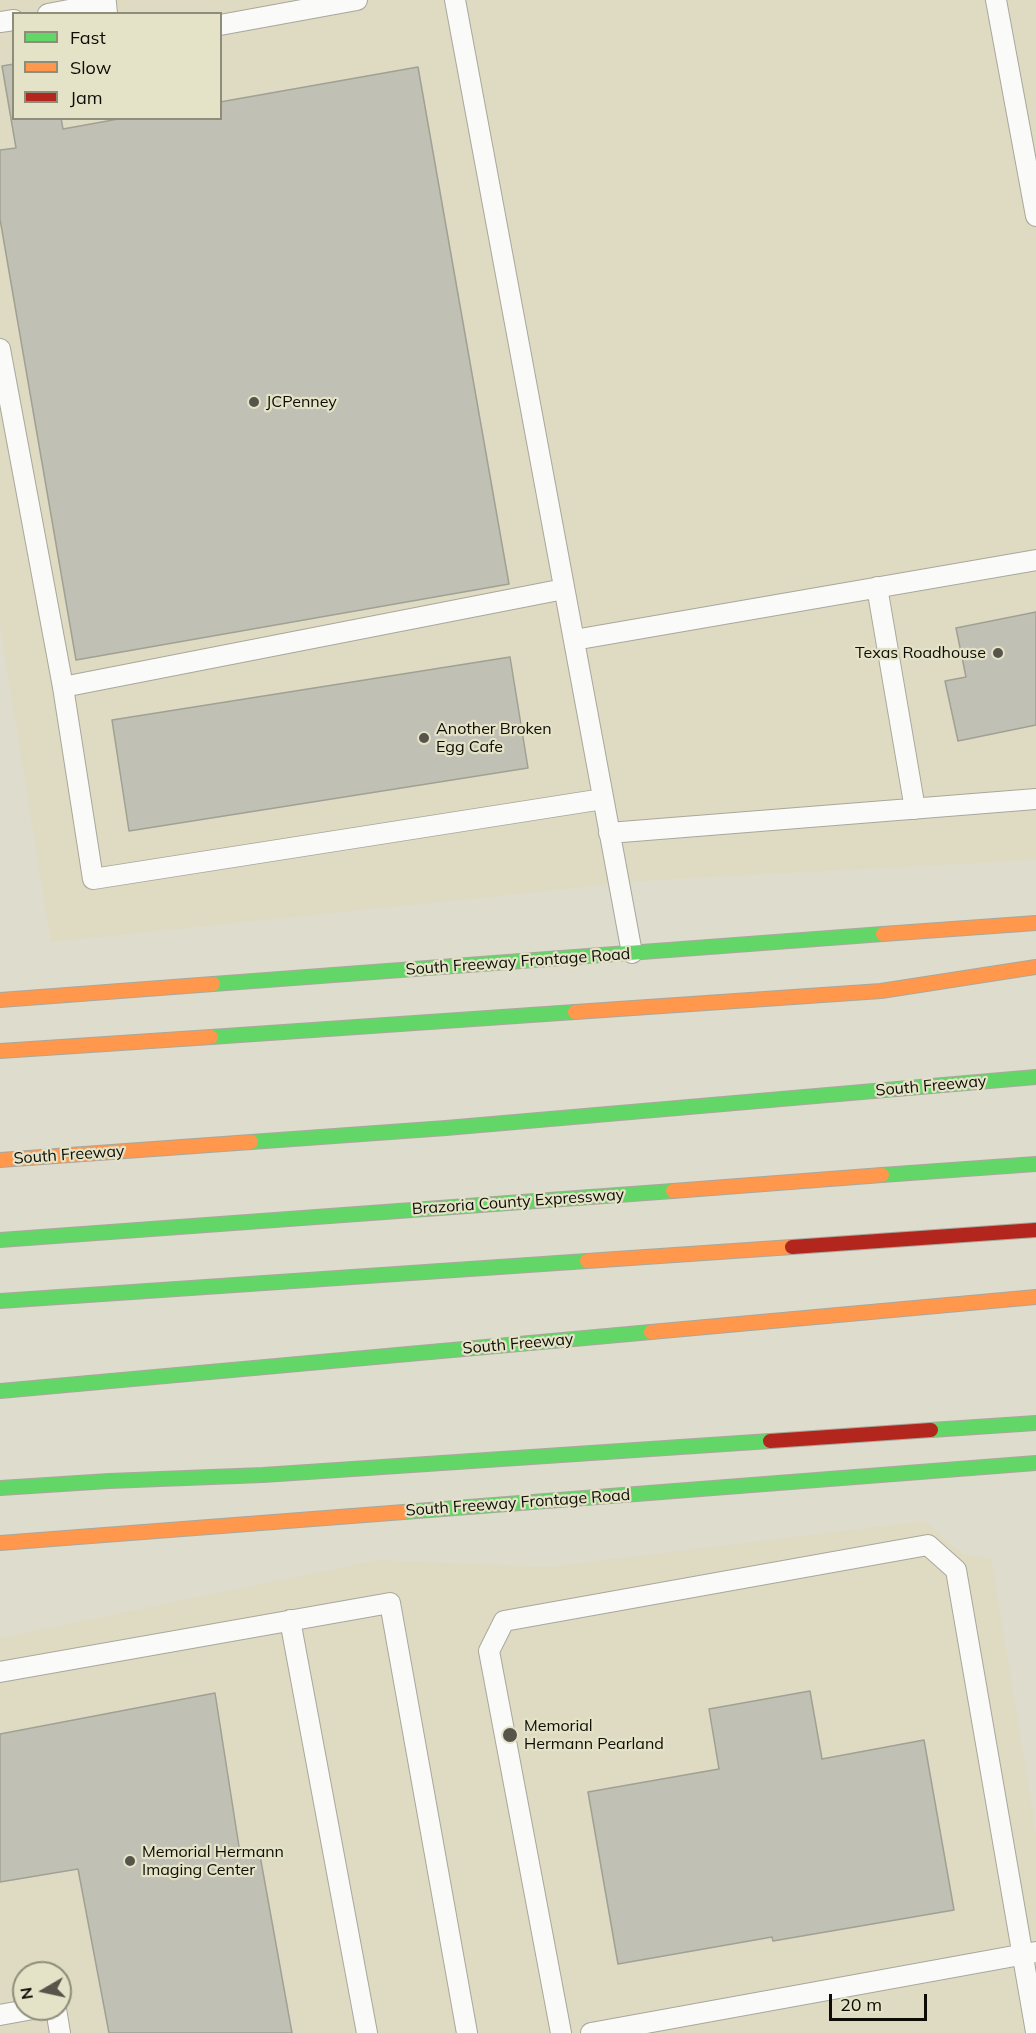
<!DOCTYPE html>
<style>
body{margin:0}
#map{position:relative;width:1036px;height:2033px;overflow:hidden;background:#dedccd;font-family:Mulish,sans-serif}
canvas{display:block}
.legend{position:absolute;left:12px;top:12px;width:210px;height:108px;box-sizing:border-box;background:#e4e2c7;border:2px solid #8e8d79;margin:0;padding:8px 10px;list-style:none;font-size:18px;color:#0e0d05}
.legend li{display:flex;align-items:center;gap:12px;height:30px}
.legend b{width:30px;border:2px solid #8e8d79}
.north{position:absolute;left:12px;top:1961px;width:60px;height:60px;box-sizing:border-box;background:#e4e2c7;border:2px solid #8e8d79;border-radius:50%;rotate:261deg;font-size:16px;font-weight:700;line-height:24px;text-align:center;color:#0e0d05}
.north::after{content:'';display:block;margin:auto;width:21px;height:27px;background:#57554b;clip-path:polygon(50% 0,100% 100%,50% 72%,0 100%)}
.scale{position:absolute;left:829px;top:1994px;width:98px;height:27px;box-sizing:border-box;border:3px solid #0e0d05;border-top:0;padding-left:8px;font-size:18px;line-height:21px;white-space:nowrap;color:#0e0d05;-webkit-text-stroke:4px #e4e2c7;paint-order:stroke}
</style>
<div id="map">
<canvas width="1036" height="2033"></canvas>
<ul class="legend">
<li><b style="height:8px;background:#63d668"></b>Fast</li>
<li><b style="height:8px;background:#ff974d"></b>Slow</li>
<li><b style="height:8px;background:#b3261e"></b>Jam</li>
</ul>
<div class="north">N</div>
<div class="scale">20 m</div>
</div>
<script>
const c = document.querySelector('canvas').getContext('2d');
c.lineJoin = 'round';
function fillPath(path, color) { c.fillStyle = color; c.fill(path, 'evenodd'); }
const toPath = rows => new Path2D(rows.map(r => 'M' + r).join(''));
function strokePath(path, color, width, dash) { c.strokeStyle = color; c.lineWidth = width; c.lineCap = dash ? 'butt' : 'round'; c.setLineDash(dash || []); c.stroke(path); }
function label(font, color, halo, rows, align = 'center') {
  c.font = font + ' Mulish,sans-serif'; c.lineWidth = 4.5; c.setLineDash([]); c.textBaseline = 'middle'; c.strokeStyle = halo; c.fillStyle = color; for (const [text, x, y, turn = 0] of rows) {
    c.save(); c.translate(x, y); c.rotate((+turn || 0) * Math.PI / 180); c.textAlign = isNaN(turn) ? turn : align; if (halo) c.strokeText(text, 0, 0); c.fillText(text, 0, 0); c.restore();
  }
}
const built = toPath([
 [0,0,1036,0,1036,860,655,880,51,942,0,626],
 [14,14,220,14,220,118,14,118],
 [924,1521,964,1555,991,1558,1036,1832,1036,2033,0,2033,0,1638,377,1560,547,1567],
 [24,1973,60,1973,60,2009,24,2009]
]);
const building = toPath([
 [14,64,14,118,61,118,63,129,124,118,220,118,220,102,418,67,509,584,76,660,0,219,0,150,16,148,2,66,14,64],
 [1036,612,1036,725,958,741,945,681,966,677,956,628,1036,612],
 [510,657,528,768,129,831,112,720,510,657],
 [810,1691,822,1759,924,1740,954,1910,773,1941,772,1937,618,1964,588,1792,719,1769,709,1709,810,1691],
 [215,1693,240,1853,259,1850,292,2033,109,2033,78,1869,0,1882,0,1734,215,1693]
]);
const lane = toPath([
 [455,0,632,953],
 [996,0,1036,216],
 [48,14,106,3,107,14],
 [0,22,14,20],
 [220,25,357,0],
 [0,349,63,687,93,879,603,799],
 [877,587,915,809],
 [574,640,1036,560],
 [63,687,564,589],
 [609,833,1036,799],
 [290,1620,367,2033],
 [0,1672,390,1603,467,2033],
 [56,2009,60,2033],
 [0,2015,33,2009],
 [561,2033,489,1651,504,1621,928,1545,956,1570,1036,2032],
 [591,2033,1036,1952]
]);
const fast = toPath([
 [213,984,883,934],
 [211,1037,575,1012],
 [251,1142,446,1128,1036,1077],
 [882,1175,1036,1164],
 [0,1240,673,1191],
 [0,1301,587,1261],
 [0,1391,651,1332],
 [931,1430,1036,1423],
 [0,1488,109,1481,263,1475,770,1441],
 [404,1512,1036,1463]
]);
const slow = toPath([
 [883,934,1036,923],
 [0,1000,213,984],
 [575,1012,881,991,1036,967],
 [0,1051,211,1037],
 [0,1160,251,1142],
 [673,1191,882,1175],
 [587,1261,792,1247],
 [651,1332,1036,1297],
 [0,1543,404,1512]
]);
const jam = toPath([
 [792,1247,1036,1230],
 [770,1441,931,1430]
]);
const markers = [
 [254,402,6,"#57554b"],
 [998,653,6,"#57554b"],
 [424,738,6,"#57554b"],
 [510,1735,8,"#57554b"],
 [130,1861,6,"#57554b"]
];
const poiNames = [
 ["JCPenney",266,402],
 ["Texas Roadhouse",986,653,"right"],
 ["Another Broken",436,729],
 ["Egg Cafe",436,747],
 ["Memorial",524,1726],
 ["Hermann Pearland",524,1744],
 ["Memorial Hermann",142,1852],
 ["Imaging Center",142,1870]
];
const streetNames = [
 ["South Freeway Frontage Road",518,962,-4],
 ["South Freeway",931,1086,-5],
 ["South Freeway",69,1155,-4],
 ["Brazoria County Expressway",518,1202,-4],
 ["South Freeway",518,1344,-5],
 ["South Freeway Frontage Road",518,1503,-4]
];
fillPath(built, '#dedbc2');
fillPath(building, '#c1c0b5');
strokePath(building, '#a1a094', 1.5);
strokePath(lane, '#a9a79c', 22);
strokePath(fast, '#a9a79c', 16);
strokePath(slow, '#a9a79c', 16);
strokePath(jam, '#a9a79c', 16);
strokePath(lane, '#fafaf8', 20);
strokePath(fast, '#63d668', 14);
strokePath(slow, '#ff974d', 14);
strokePath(jam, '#b3261e', 14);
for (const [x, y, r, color] of markers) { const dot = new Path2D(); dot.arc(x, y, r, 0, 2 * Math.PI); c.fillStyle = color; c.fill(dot); strokePath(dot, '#e4e2c7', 2); }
label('16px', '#0e0d05', '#e4e2c7', poiNames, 'left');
label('16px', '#0e0d05', '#e4e2c7', streetNames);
</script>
